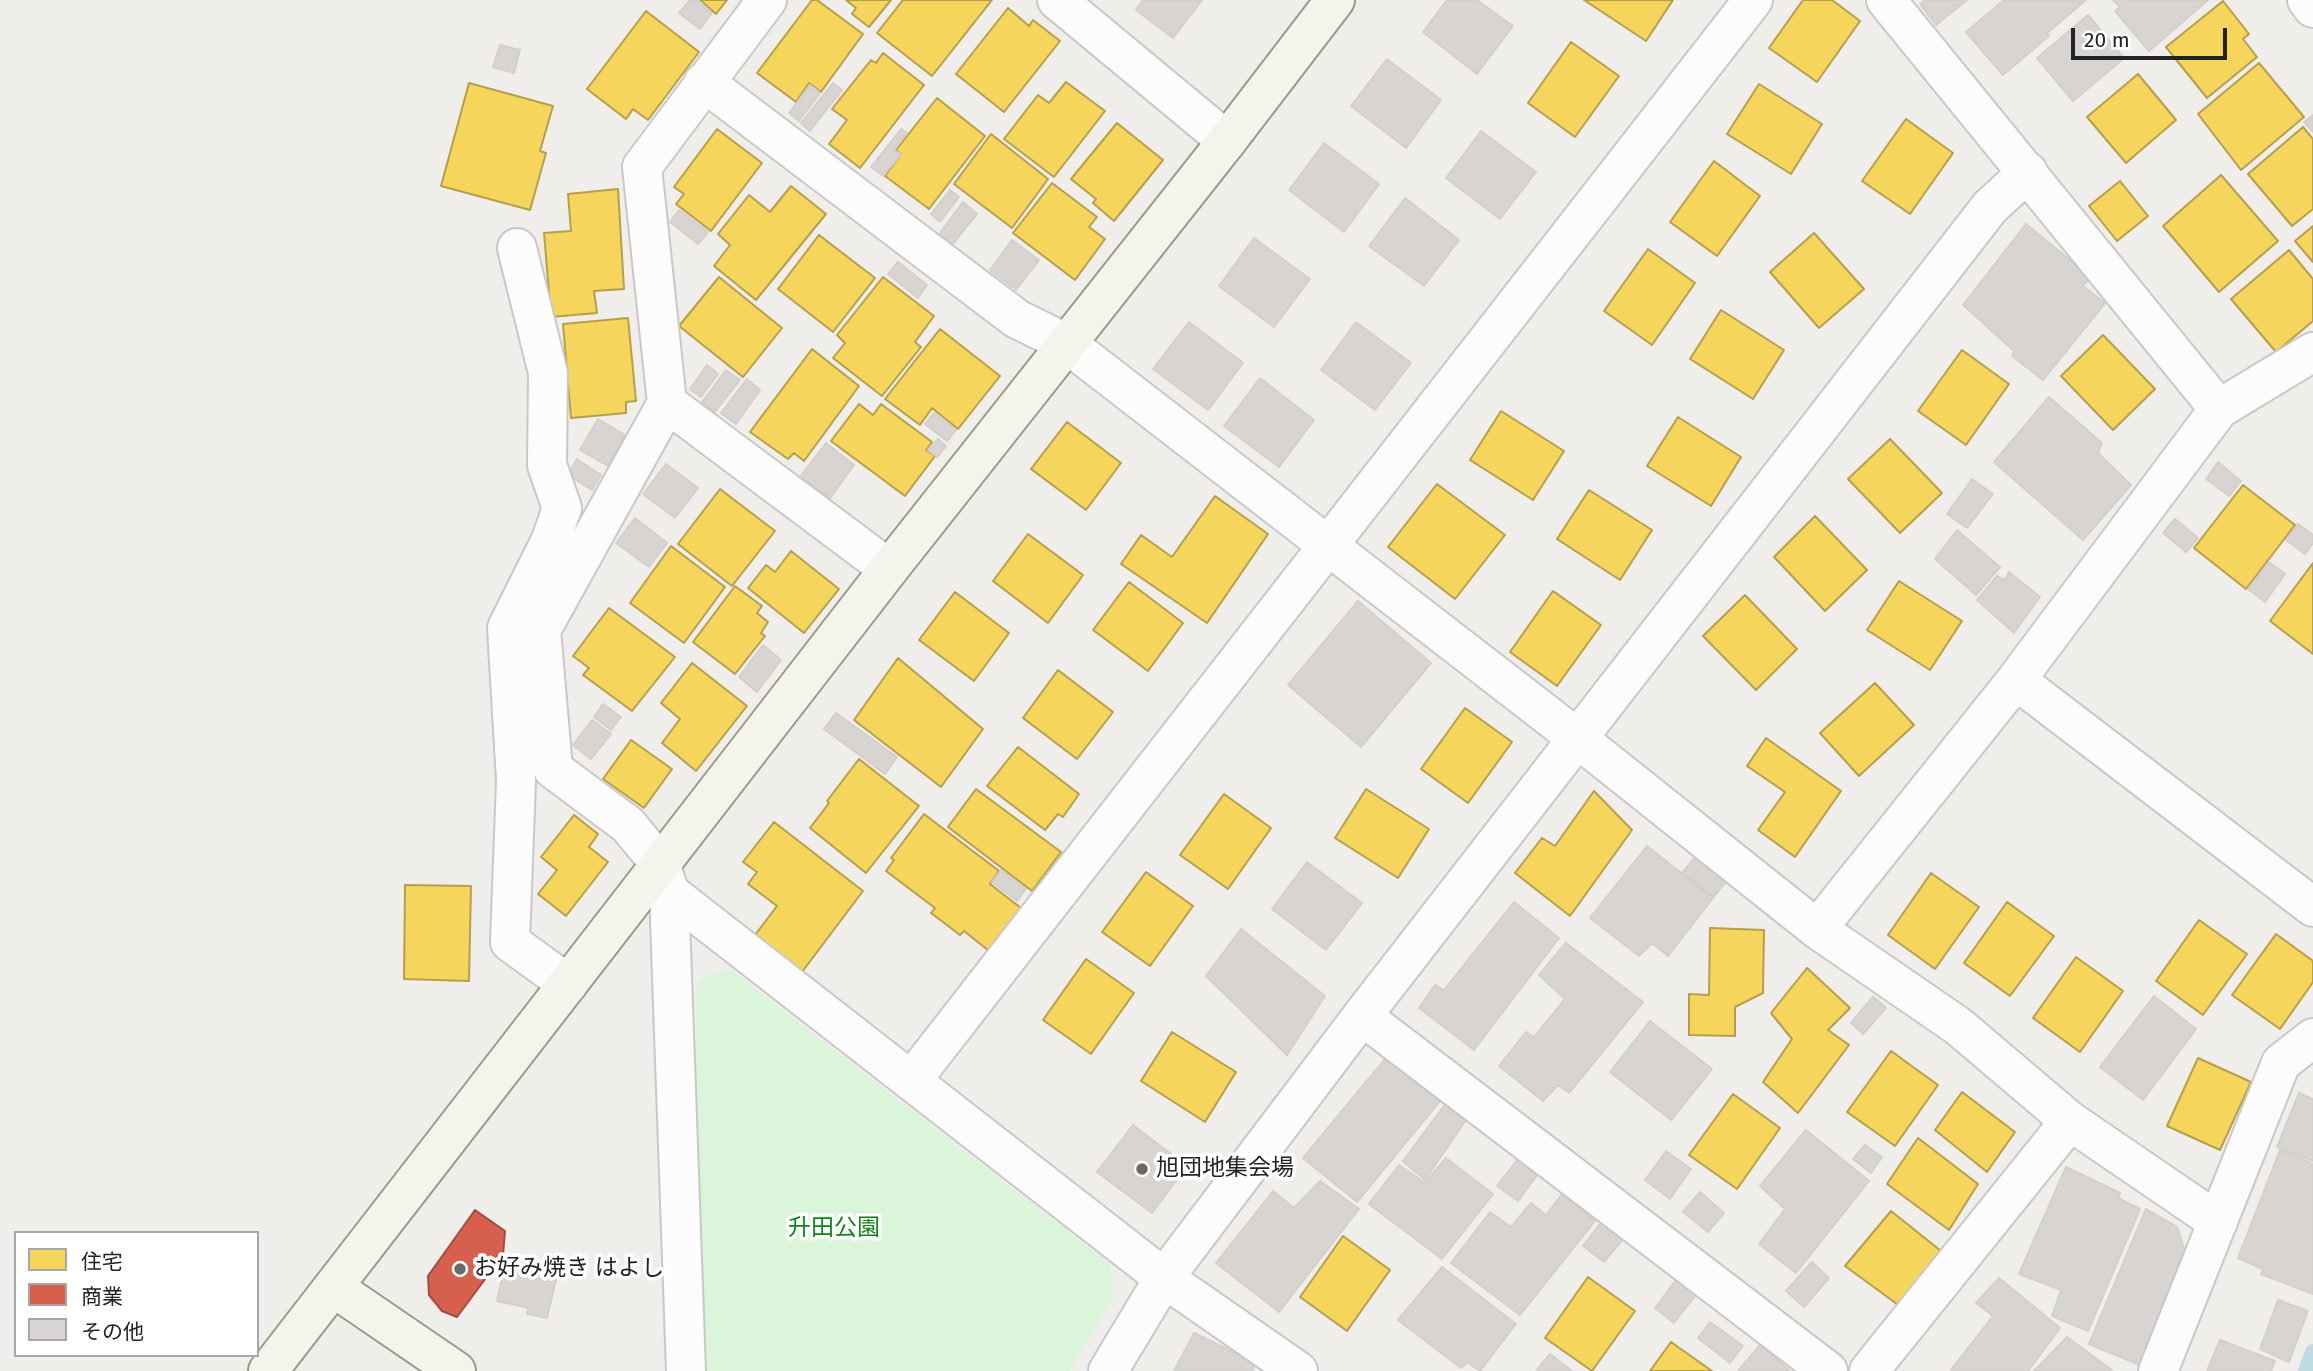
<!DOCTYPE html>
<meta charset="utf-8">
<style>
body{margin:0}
#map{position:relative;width:2313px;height:1371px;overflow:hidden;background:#f0eeeb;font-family:"Fira Sans","Noto Sans JP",sans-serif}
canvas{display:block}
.legend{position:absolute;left:14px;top:1231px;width:245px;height:126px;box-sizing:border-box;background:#fff;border:2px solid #a7a7a7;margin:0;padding:9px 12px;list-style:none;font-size:21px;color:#222}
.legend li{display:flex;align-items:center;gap:14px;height:35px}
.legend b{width:35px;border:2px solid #a7a7a7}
.scale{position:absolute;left:2071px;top:28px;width:156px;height:32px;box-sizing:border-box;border:4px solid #222;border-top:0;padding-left:9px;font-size:21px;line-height:24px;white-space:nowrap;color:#222;-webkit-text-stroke:5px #fff;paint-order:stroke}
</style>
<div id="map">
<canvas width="2313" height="1371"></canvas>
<ul class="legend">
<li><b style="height:19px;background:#f6d55c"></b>住宅</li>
<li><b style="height:19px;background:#d6604d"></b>商業</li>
<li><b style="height:19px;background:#d7d4d2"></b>その他</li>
</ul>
<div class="scale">20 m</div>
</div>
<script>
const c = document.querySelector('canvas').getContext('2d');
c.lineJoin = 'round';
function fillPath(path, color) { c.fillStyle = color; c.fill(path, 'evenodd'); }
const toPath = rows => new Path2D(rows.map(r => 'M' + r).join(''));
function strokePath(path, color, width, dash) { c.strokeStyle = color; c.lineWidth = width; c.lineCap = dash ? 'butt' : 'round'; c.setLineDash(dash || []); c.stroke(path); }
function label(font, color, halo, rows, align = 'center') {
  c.font = font + ' "Fira Sans","Noto Sans JP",sans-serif'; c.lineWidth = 7; c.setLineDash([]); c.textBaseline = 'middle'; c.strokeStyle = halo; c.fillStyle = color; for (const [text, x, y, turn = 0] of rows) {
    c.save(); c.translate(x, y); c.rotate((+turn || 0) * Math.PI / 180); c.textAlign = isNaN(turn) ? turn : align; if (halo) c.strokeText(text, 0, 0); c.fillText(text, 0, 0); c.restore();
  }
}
const park = toPath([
 [728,968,1110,1264,1113,1298,1070,1371,699,1371,692,1216,697,980]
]);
const homes = toPath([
 [700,0,727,0,716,14,700,0],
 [812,0,817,0,863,34,821,92,809,83,796,102,757,73,812,0],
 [846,0,891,0,869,27,852,14,856,8,846,0],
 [903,0,992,0,932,76,877,33,903,0],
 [1584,0,1673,0,1646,41,1584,0],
 [1803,0,1832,0,1860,21,1817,82,1769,48,1803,0],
 [2223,1,2249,34,2243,39,2257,57,2207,98,2166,47,2223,1],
 [1008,8,1029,26,1033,20,1060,41,1004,112,956,74,1008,8],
 [646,11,699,52,648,120,633,109,626,119,587,89,646,11],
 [1571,42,1619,76,1575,137,1528,103,1571,42],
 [883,53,924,85,860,168,829,144,847,120,832,109,871,60,876,63,883,53],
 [2259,63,2304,117,2241,170,2198,114,2259,63],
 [2138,74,2176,120,2126,163,2087,117,2138,74],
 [1066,82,1105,111,1054,177,1004,139,1038,95,1049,103,1066,82],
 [469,83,553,106,540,151,546,153,530,210,441,186,469,83],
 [1759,84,1822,124,1791,174,1727,134,1759,84],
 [937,98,985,136,929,209,885,176,901,154,896,150,937,98],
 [1906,119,1953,153,1910,214,1862,181,1906,119],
 [1117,123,1163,160,1114,221,1093,203,1096,199,1071,179,1117,123],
 [2303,127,2313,139,2313,209,2292,226,2248,174,2303,127],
 [717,129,762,163,711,231,676,204,684,194,674,187,717,129],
 [991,134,1048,179,1012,228,954,184,991,134],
 [1714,161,1760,196,1717,256,1670,222,1714,161],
 [2221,175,2278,241,2219,292,2163,226,2221,175],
 [2120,181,2148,216,2117,241,2089,206,2120,181],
 [1052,183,1097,217,1089,227,1105,239,1075,280,1013,233,1052,183],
 [791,186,826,214,756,300,714,266,730,245,718,234,749,195,770,212,791,186],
 [618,189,624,289,594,291,597,313,551,317,544,233,571,231,568,194,618,189],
 [2313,226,2313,262,2295,241,2313,226],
 [1814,233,1864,289,1819,328,1770,272,1814,233],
 [819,235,875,278,833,332,778,289,819,235],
 [1648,249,1695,283,1652,345,1604,311,1648,249],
 [2289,250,2313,279,2313,321,2276,352,2231,299,2289,250],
 [719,277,782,328,743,377,679,326,719,277],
 [883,277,934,316,915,342,921,347,882,396,833,358,845,343,837,335,883,277],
 [1721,310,1784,350,1753,399,1690,359,1721,310],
 [628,318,636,401,626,402,626,413,571,418,563,324,628,318],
 [940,329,1000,376,958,429,932,408,920,425,885,399,940,329],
 [2103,335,2155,389,2113,430,2061,376,2103,335],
 [812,349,859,386,804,461,794,453,788,459,750,432,812,349],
 [1962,350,2009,384,1966,445,1918,411,1962,350],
 [859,404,873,415,881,404,932,442,926,450,935,456,905,496,831,441,859,404],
 [1501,411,1564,451,1533,500,1470,460,1501,411],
 [1678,417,1741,457,1711,506,1647,466,1678,417],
 [1067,422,1121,463,1086,510,1031,469,1067,422],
 [1890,439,1942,493,1900,533,1848,479,1890,439],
 [1437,484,1505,535,1455,599,1388,547,1437,484],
 [2243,485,2295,525,2246,589,2194,548,2243,485],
 [720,489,775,531,732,586,678,544,720,489],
 [1589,490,1652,530,1620,580,1557,539,1589,490],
 [1215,496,1268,534,1207,623,1121,564,1141,535,1172,557,1215,496],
 [1815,516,1867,570,1825,611,1774,557,1815,516],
 [1028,534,1083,575,1048,623,993,581,1028,534],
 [671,546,725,587,684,643,630,603,671,546],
 [791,551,839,589,804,633,748,588,766,565,775,572,791,551],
 [2313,563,2313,654,2270,621,2313,563],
 [1899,581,1962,621,1930,670,1867,630,1899,581],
 [1129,582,1183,623,1148,671,1093,630,1129,582],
 [735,586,762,606,757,613,768,622,761,633,765,636,735,674,693,642,735,586],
 [1553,591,1601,625,1557,686,1510,652,1553,591],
 [955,592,1009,633,974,681,919,640,955,592],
 [1745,595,1797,649,1756,690,1703,636,1745,595],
 [609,608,675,657,632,711,583,675,589,668,573,656,609,608],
 [898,658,983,729,941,787,854,720,898,658],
 [692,663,747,706,696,771,662,743,680,719,661,703,692,663],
 [1058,670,1113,712,1077,759,1023,718,1058,670],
 [1875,683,1914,725,1859,776,1820,733,1875,683],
 [1465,708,1512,742,1468,803,1421,769,1465,708],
 [1766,738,1841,791,1795,857,1758,830,1785,792,1747,766,1766,738],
 [631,740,672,769,644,808,603,779,631,740],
 [1018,747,1079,794,1063,817,1058,814,1045,830,987,786,1018,747],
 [859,759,919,806,866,873,810,828,829,803,827,801,859,759],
 [976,789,1061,852,1032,891,948,827,976,789],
 [1366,789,1429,829,1398,878,1335,838,1366,789],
 [1594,791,1632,830,1570,916,1515,873,1542,838,1555,846,1594,791],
 [1224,794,1271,828,1228,889,1180,855,1224,794],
 [924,814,999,871,990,884,1021,908,989,951,964,931,960,935,931,913,935,908,886,871,894,860,891,858,924,814],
 [574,815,598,834,589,847,608,862,566,916,538,894,557,870,541,857,574,815],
 [774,822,863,891,802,972,755,935,777,906,748,884,757,872,743,862,774,822],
 [1146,872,1193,906,1150,966,1102,932,1146,872],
 [1931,873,1979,907,1935,969,1888,935,1931,873],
 [405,885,471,886,469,981,404,979,405,885],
 [2007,902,2054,936,2010,996,1964,963,2007,902],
 [2199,920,2247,954,2203,1015,2156,981,2199,920],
 [1710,928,1764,930,1763,993,1735,1007,1735,1036,1689,1035,1689,994,1709,995,1710,928],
 [2276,934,2313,961,2313,982,2280,1029,2232,995,2276,934],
 [2076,957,2123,991,2080,1052,2033,1018,2076,957],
 [1086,959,1134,993,1091,1054,1043,1020,1086,959],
 [1807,968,1850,1008,1828,1030,1849,1045,1798,1113,1763,1082,1792,1039,1771,1013,1807,968],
 [1172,1032,1236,1072,1205,1122,1141,1081,1172,1032],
 [1891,1051,1938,1085,1895,1146,1847,1112,1891,1051],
 [2198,1058,2251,1082,2220,1150,2167,1126,2198,1058],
 [1962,1092,2015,1132,1987,1172,1935,1130,1962,1092],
 [1733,1094,1780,1128,1737,1189,1689,1155,1733,1094],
 [1918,1138,1978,1184,1949,1230,1887,1184,1918,1138],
 [1891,1211,1941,1251,1901,1307,1845,1266,1891,1211],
 [1343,1236,1390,1270,1347,1331,1300,1297,1343,1236],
 [1588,1277,1635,1311,1592,1371,1545,1338,1588,1277],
 [1671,1342,1712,1371,1650,1371,1671,1342]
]);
const shops = toPath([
 [475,1210,505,1231,503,1255,457,1317,442,1311,429,1295,428,1276,475,1210]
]);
const stream = toPath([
 [2306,1371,2313,1352]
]);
const building = toPath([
 [690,0,698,0,712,13,700,29,679,13,690,0],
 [1143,0,1202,0,1173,38,1136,10,1143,0],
 [1447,0,1477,0,1513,26,1477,74,1423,32,1447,0],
 [1925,0,1967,0,1936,25,1920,4,1925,0],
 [2004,0,2086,0,2047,33,2049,36,2003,75,1966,32,2004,0],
 [2113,0,2208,0,2149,51,2115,11,2120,7,2113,0],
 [2088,15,2124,58,2073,101,2037,58,2088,15],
 [500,45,520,50,514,73,493,67,500,45],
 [1387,59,1441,100,1406,148,1351,106,1387,59],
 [833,83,842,90,810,131,801,123,833,83],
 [810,85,820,93,799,121,789,113,810,85],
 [2313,115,2313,132,2304,122,2313,115],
 [901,129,907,133,894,150,901,154,883,176,871,167,901,129],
 [1481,131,1536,172,1500,219,1446,178,1481,131],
 [1324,143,1379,184,1344,232,1289,190,1324,143],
 [950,190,959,197,940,222,931,214,950,190],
 [1405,198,1459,240,1424,286,1369,246,1405,198],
 [963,202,977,214,951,246,938,236,963,202],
 [679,210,708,232,698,244,670,222,679,210],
 [2026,224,2091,277,2083,286,2105,303,2043,380,2012,356,2014,351,1963,305,2026,224],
 [1254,238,1310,279,1274,327,1219,286,1254,238],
 [1012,240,1039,260,1016,290,990,270,1012,240],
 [898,262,927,285,918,298,888,274,898,262],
 [1189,322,1243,363,1208,410,1153,369,1189,322],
 [1356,322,1411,363,1375,410,1321,370,1356,322],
 [707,365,718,374,701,397,690,389,707,365],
 [726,370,740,380,715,412,702,402,726,370],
 [1260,378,1314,420,1279,467,1224,426,1260,378],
 [747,379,760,390,736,424,721,413,747,379],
 [2049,397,2102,443,2098,453,2131,485,2083,540,1994,462,2049,397],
 [934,413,956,430,947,441,925,424,934,413],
 [598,419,625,435,608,466,580,450,598,419],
 [938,439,946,446,937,457,928,450,938,439],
 [826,443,854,465,830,498,800,477,826,443],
 [577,459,601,475,592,490,568,475,577,459],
 [2218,462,2241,481,2229,496,2206,479,2218,462],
 [666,464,698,488,675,518,643,494,666,464],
 [1972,479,1993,494,1967,528,1947,514,1972,479],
 [635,518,667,543,649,567,616,543,635,518],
 [2175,519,2198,538,2186,552,2163,533,2175,519],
 [2298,524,2313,535,2313,543,2305,554,2286,540,2298,524],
 [1957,530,2000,567,1976,595,1935,559,1957,530],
 [2269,562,2285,574,2265,602,2248,589,2269,562],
 [2009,572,2040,597,2014,633,1977,600,1997,576,2005,580,2009,572],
 [1358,601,1431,663,1361,747,1288,685,1358,601],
 [763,645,781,660,757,692,739,677,763,645],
 [603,704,621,717,611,730,594,717,603,704],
 [836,713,897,757,885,774,824,729,836,713],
 [592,720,611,734,591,759,573,745,592,720],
 [1647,846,1713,898,1668,956,1652,943,1639,956,1590,918,1647,846],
 [1696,856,1727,880,1714,897,1682,873,1696,856],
 [1307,862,1362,903,1326,950,1272,909,1307,862],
 [1001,870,1026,889,1017,901,992,882,1001,870],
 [1514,902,1559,938,1474,1050,1419,1008,1435,985,1444,990,1514,902],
 [1241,929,1325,996,1287,1055,1206,976,1241,929],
 [1566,943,1643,1002,1569,1093,1558,1085,1543,1101,1499,1066,1526,1032,1534,1037,1565,999,1539,975,1566,943],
 [2154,996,2196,1029,2143,1100,2100,1067,2154,996],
 [1873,997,1886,1008,1863,1034,1851,1023,1873,997],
 [1650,1021,1712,1069,1671,1120,1610,1072,1650,1021],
 [1391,1052,1444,1096,1357,1202,1303,1158,1391,1052],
 [2299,1093,2313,1099,2313,1161,2277,1147,2299,1093],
 [1449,1099,1470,1114,1425,1180,1403,1161,1449,1099],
 [1133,1125,1187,1166,1152,1213,1097,1172,1133,1125],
 [1806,1130,1869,1181,1796,1273,1759,1244,1785,1209,1760,1186,1806,1130],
 [1865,1145,1882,1157,1871,1173,1853,1159,1865,1145],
 [2280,1150,2313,1164,2313,1294,2261,1274,2263,1269,2238,1258,2280,1150],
 [1666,1151,1691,1169,1670,1199,1645,1180,1666,1151],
 [1521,1155,1541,1170,1518,1201,1497,1186,1521,1155],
 [1446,1158,1493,1194,1442,1259,1369,1204,1399,1165,1425,1183,1446,1158],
 [2066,1167,2120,1193,2118,1198,2140,1209,2088,1331,2052,1316,2061,1290,2019,1274,2066,1167],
 [1320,1181,1359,1209,1279,1312,1216,1263,1273,1191,1294,1208,1320,1181],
 [1700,1192,1724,1213,1708,1232,1683,1212,1700,1192],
 [1562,1194,1595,1221,1520,1315,1451,1263,1490,1212,1511,1227,1531,1203,1546,1215,1562,1194],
 [2146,1209,2177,1227,2187,1257,2140,1365,2089,1344,2146,1209],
 [1605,1217,1627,1234,1604,1262,1583,1246,1605,1217],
 [506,1259,558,1271,547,1318,527,1314,528,1308,497,1301,506,1259],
 [1812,1262,1829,1278,1804,1307,1786,1291,1812,1262],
 [1442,1267,1516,1324,1480,1371,1467,1362,1461,1368,1398,1320,1442,1267],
 [1679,1276,1698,1292,1674,1323,1655,1308,1679,1276],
 [1999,1278,2060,1328,2028,1371,1950,1371,1993,1316,1976,1303,1999,1278],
 [2278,1300,2308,1311,2289,1362,2260,1349,2278,1300],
 [1710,1322,1743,1346,1730,1363,1698,1338,1710,1322],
 [1194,1333,1256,1363,1252,1371,1174,1371,1194,1333],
 [2067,1337,2113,1371,2034,1371,2067,1337],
 [2220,1340,2275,1361,2271,1371,2207,1371,2220,1340],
 [1760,1345,1790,1371,1738,1371,1760,1345],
 [1550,1354,1572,1371,1536,1371,1550,1354]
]);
const street = toPath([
 [767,0,642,167,667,403,541,630,553,769,628,825,661,865,669,892,1164,1278,1298,1371],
 [1057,0,1227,141],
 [1886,0,2219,409],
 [2307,0,2313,8],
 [704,82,1017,319,1066,343,1577,738,1817,929,1958,1026,2070,1121,2218,1222],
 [517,248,548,373,547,465,562,508,551,540,507,628,516,781,510,942,568,984],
 [667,403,889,569],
 [2016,680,2313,907],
 [669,892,686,1371],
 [1817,929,2016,680,2219,409,2313,352],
 [1362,1016,1828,1371],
 [911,1081,1753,0],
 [1108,1371,1164,1278,1362,1016,1990,207,2028,172],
 [1869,1371,2070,1121],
 [2158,1371,2281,1063,2313,1038]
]);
const secondary = toPath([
 [333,1287,456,1371],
 [268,1371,889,569,1227,141,1335,0]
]);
const markers = [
 [1142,1169,7,"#6a6968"],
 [460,1269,7,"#6a6968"]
];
const poiNames = [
 ["旭団地集会場",1156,1169],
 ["お好み焼き はよし",474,1269]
];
const parkNames = [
 ["升田公園",834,1229]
];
fillPath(park, '#daf5da');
fillPath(homes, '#f6d55c');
strokePath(homes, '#b69f4b', 2);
fillPath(shops, '#d6604d');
strokePath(shops, '#a04d40', 2);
strokePath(stream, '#bfdbe3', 16);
fillPath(building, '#d7d4d2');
strokePath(building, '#d3d0cc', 2);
strokePath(street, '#c9c8c7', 42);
strokePath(secondary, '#999a82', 42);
strokePath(street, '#fdfcfc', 38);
strokePath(secondary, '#f4f4ed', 38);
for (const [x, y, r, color] of markers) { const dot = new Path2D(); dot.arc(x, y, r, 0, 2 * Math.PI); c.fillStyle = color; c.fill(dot); strokePath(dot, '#fff', 2.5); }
label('23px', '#222', '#fff', poiNames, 'left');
label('23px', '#0c8416', '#fff', parkNames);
</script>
